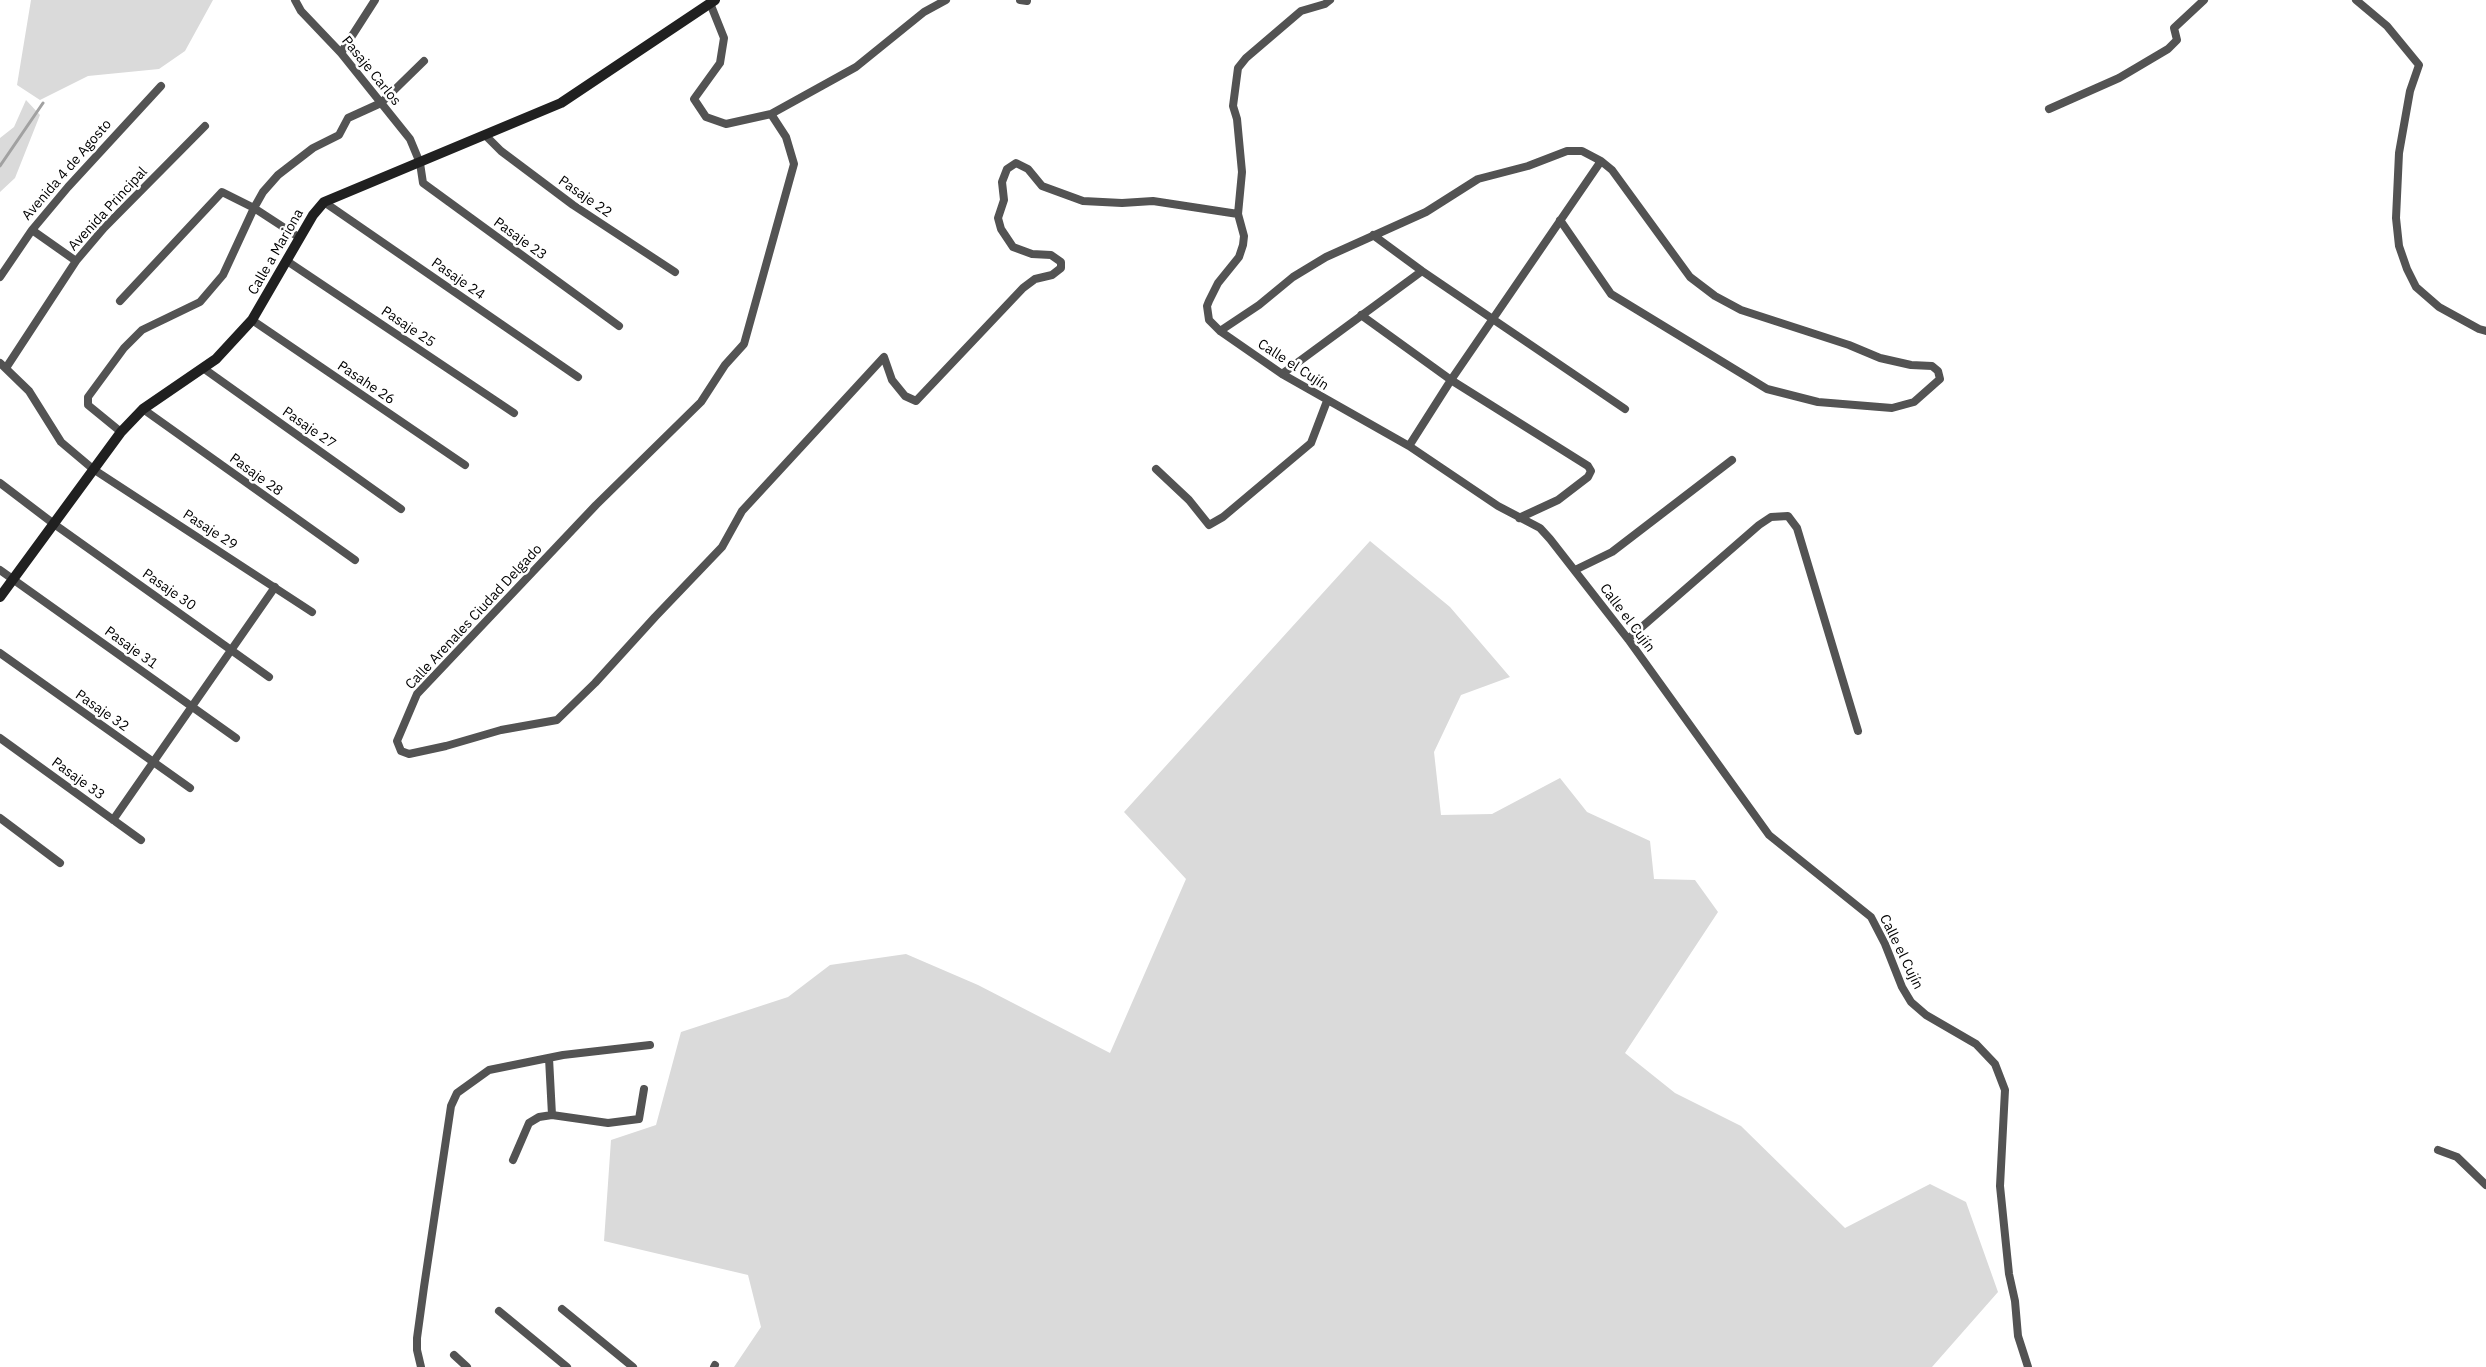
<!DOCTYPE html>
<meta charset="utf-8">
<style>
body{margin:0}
canvas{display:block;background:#fff}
</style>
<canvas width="2486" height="1367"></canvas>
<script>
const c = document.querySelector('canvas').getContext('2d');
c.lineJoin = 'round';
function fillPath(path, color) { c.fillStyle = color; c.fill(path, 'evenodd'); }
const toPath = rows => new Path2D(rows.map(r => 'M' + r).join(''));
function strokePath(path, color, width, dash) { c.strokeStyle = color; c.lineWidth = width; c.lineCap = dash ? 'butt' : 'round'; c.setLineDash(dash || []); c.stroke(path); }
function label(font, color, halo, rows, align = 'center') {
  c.font = font + ' "IBM Plex Sans",sans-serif'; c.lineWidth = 5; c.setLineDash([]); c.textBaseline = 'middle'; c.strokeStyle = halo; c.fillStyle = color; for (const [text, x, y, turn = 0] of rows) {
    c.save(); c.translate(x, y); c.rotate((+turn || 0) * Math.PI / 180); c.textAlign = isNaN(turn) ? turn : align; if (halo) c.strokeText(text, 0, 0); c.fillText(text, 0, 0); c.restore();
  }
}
const green = toPath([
 [31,0,213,0,185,51,159,69,88,76,40,100,17,85],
 [26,100,40,115,15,178,0,192,0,138,14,127],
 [1370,541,1450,607,1510,677,1461,695,1434,752,1441,815,1492,814,1560,778,1587,812,1650,841,1654,879,1695,880,1718,912,1625,1053,1675,1093,1741,1126,1845,1228,1930,1184,1966,1202,1998,1292,1932,1367,734,1367,761,1327,748,1275,604,1241,611,1140,656,1125,681,1032,788,997,830,965,906,954,978,985,1110,1053,1186,879,1124,812]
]);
const stream = toPath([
 [0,166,43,103]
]);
const street = toPath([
 [295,0,301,11,341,53,410,139,420,163,423,183,619,326],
 [1020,0,1027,1],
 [1330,0,1325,4,1301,11,1246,58,1238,68,1233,106,1237,119,1242,172,1238,214,1244,236,1243,245,1239,257,1218,283,1209,301,1207,306,1209,320,1220,331,1282,374,1409,446,1498,506,1540,528,1550,539,1628,639,1769,835,1871,917,1885,944,1902,987,1911,1002,1926,1015,1976,1044,1995,1064,2005,1090,2000,1186,2009,1274,2015,1301,2018,1336,2028,1367],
 [2356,0,2387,26,2419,65,2410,91,2399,153,2396,218,2399,246,2407,269,2416,287,2439,307,2479,329,2486,331],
 [710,3,724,38,720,63,694,99,706,117,726,124,771,114,856,67,924,12,946,0],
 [341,53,375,0],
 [2049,109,2119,78,2168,49,2177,40,2174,28,2204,0],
 [771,114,786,137,794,164,744,344,725,365,701,402,596,505,417,694,397,741,401,751,409,754,446,746,501,730,557,720,595,683,655,617,722,547,742,511,884,357,892,380,905,396,916,401,1023,288,1035,279,1052,275,1061,268,1061,262,1051,255,1032,254,1013,247,1001,229,998,218,1004,200,1002,182,1007,169,1016,163,1028,169,1042,186,1083,201,1122,203,1153,201,1238,214],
 [485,135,501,151,573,205,675,272],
 [324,202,578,377],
 [32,230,76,261],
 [1373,235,1422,271,1625,409],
 [287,261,514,413],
 [0,277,32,230,68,187,161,86],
 [120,301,222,192,254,208,300,238],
 [1361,315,1451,380,1588,466,1591,471,1588,477,1558,500,1519,518],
 [252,320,465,465],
 [1220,331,1259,305,1293,277,1326,257,1426,212,1478,179,1528,166,1567,151,1582,151,1601,161,1612,170,1690,277,1715,296,1741,310,1849,345,1880,358,1911,365,1932,366,1938,371,1940,379,1914,402,1892,408,1818,402,1767,389,1611,294,1560,220],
 [0,363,29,391,61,442,93,469,312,612],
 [6,368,76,261,104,228,205,126],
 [203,368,401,509],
 [1282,374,1422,271],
 [143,409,355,560],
 [121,432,88,405,88,397,124,348,142,330,200,302,223,275,254,208,263,192,278,175,313,148,339,135,348,118,381,103,424,61],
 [1409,446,1451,380,1601,161],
 [1156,469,1189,500,1209,525,1223,517,1311,443,1327,401],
 [0,483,54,524,269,677],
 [0,570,236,738],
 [1575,570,1612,552,1732,460],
 [1628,639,1759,525,1771,517,1788,516,1797,528,1858,731],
 [0,653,190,788],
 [0,738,141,840],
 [0,818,60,863],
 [113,820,275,587],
 [552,1115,608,1123,639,1119,644,1089],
 [2438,1150,2457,1157,2486,1185],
 [513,1160,529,1123,539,1117,552,1115,549,1058],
 [562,1309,633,1367],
 [499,1311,567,1367],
 [454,1355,467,1367],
 [421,1367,417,1350,417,1338,424,1287,451,1106,457,1093,489,1070,563,1055,650,1045],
 [714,1367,715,1365]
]);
const secondary = toPath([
 [0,597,121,432,143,409,216,359,252,320,313,215,324,202,561,103,715,0]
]);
const streetNames = [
 ["Pasaje Carlos",371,71,51],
 ["Avenida 4 de Agosto",67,170,-49],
 ["Pasaje 22",585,197,35],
 ["Avenida Principal",108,209,-47],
 ["Pasaje 23",520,239,36],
 ["Calle a Mariona",276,252,-60],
 ["Pasaje 24",458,279,35],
 ["Pasaje 25",408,327,34],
 ["Calle el Cujín",1293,365,33],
 ["Pasahe 26",366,383,34],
 ["Pasaje 27",309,428,35],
 ["Pasaje 28",256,475,36],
 ["Pasaje 29",210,530,33],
 ["Pasaje 30",169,590,35],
 ["Calle Arenales Ciudad Delgado",474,617,-47],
 ["Calle el Cujín",1627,618,53],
 ["Pasaje 31",131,648,36],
 ["Pasaje 32",102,711,35],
 ["Pasaje 33",78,779,36],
 ["Calle el Cujín",1901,952,64]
];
fillPath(green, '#dadada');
strokePath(stream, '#a1a1a1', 3);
strokePath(street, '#535353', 8);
strokePath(secondary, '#202020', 10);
label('14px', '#000', '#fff', streetNames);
</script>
